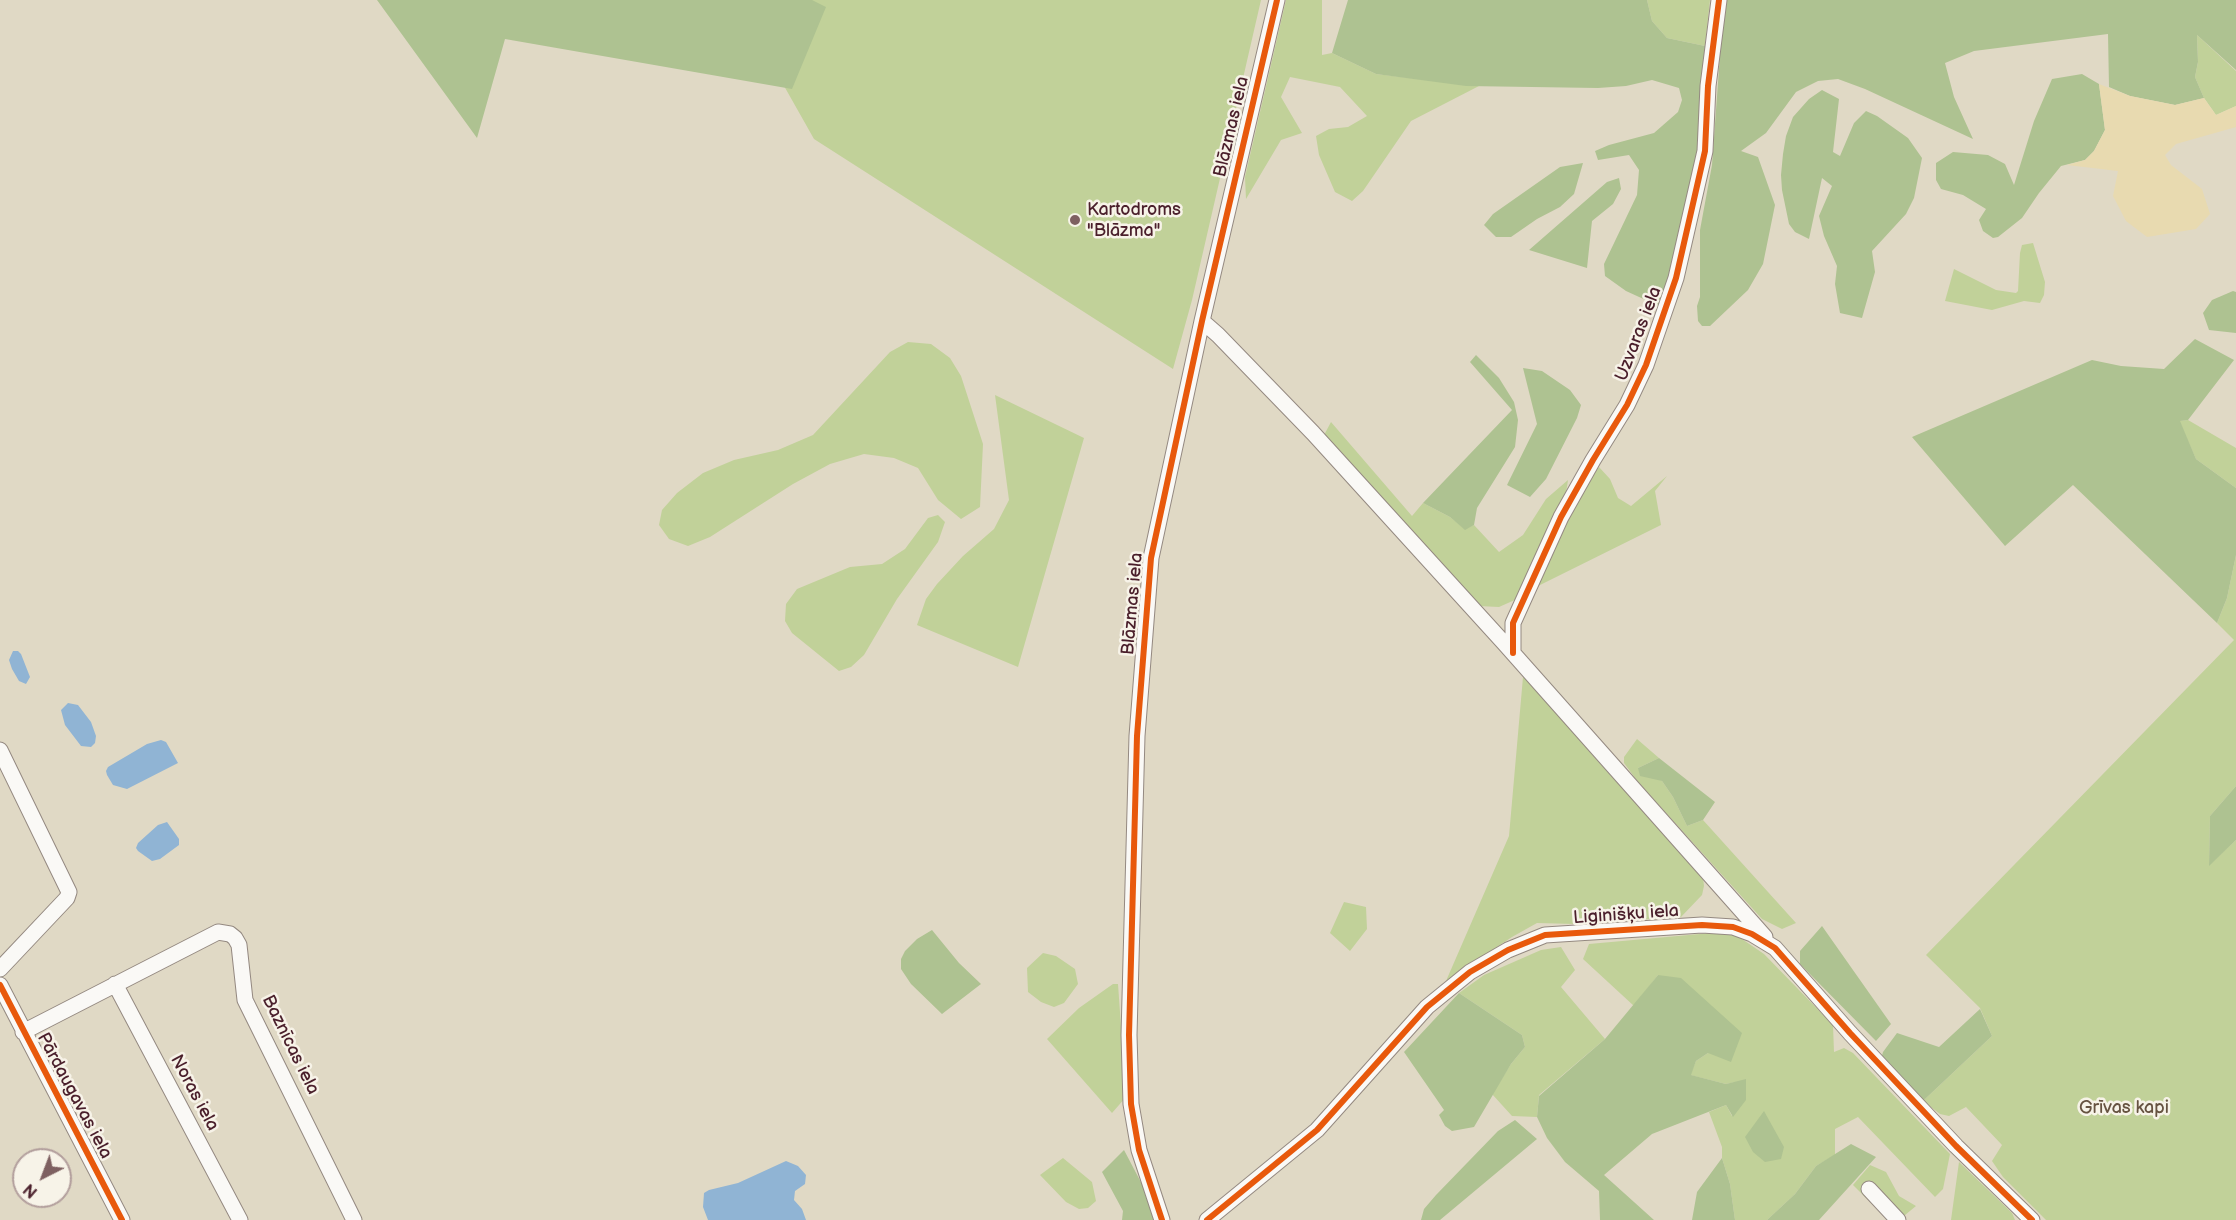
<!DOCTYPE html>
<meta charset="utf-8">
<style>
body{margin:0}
#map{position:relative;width:2236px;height:1220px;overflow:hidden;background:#e0d9c5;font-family:"Balsamiq Sans",sans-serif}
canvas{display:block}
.north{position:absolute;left:12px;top:1148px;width:60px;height:60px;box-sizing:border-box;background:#f7f3e8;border:2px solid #b29e9c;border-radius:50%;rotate:222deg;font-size:16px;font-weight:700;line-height:24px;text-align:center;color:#4a1f2b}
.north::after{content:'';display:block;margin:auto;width:21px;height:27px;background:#7e6061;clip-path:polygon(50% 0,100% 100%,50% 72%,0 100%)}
</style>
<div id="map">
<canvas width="2236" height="1220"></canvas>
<div class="north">N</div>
</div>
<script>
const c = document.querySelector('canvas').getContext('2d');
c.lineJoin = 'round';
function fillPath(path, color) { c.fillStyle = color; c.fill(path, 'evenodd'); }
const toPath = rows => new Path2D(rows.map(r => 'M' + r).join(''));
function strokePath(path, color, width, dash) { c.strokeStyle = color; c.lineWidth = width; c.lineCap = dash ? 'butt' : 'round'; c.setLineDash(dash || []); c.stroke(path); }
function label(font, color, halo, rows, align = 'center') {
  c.font = font + ' "Balsamiq Sans",sans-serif'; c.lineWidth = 5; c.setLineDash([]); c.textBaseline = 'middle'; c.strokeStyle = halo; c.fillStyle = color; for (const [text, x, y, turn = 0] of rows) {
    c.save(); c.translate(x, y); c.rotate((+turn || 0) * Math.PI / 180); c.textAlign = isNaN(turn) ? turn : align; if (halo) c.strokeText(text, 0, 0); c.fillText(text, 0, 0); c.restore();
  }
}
const green = toPath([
 [807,0,1261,0,1192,300,1173,369,814,139,779,77],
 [1286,0,1322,0,1322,55,1332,53,1376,74,1479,86,1411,121,1363,191,1352,201,1335,192,1319,155,1316,136,1329,129,1348,127,1367,116,1340,87,1290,77,1281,97,1302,133,1281,140,1246,199,1245,177],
 [1647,0,1710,0,1705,46,1667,38,1652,21],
 [2197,35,2236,71,2236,106,2216,115,2204,98,2195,77,2198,62],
 [2033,243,2045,282,2044,295,2040,303,2024,301,1992,310,1945,301,1954,269,1996,290,2016,293,2018,291,2020,253,2022,245],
 [908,342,931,344,950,358,961,376,983,444,980,507,961,519,938,500,918,468,894,458,864,454,830,464,793,484,710,537,688,546,669,539,659,525,662,510,677,493,703,473,734,460,778,450,813,435,890,352],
 [995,395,1084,438,1018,667,917,625,926,599,937,584,963,556,994,529,1009,500],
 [2188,420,2236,448,2236,488,2196,459,2179,421],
 [1331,422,1412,516,1423,503,1450,517,1465,529,1474,525,1499,552,1523,535,1546,499,1568,480,1566,493,1517,599,1499,607,1478,606,1323,437],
 [1599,467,1610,479,1618,498,1631,506,1667,476,1655,491,1661,525,1534,588,1580,493],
 [938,515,945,522,938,542,897,599,864,655,851,667,839,671,792,633,785,621,786,604,797,589,850,567,882,564,905,549,928,518],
 [2236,555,2236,786,2210,816,2209,865,2236,840,2236,1220,2046,1220,2003,1177,1992,1161,2002,1145,1966,1107,1949,1116,1940,1114,1923,1101,1992,1036,1980,1008,1926,955,2234,640,2217,623,2227,598],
 [1523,677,1540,692,1595,758,1703,877,1704,886,1702,895,1681,917,1574,924,1537,923,1512,937,1446,981,1509,836],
 [1637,739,1659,758,1638,768,1662,781,1673,797,1687,826,1703,820,1796,923,1782,929,1762,919,1638,782,1624,763,1624,757],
 [1344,902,1366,907,1367,929,1350,951,1330,933],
 [1722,932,1739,937,1764,954,1833,1025,1834,1052,1844,1048,1853,1053,1950,1154,1943,1189,1935,1197,1858,1117,1835,1129,1835,1155,1816,1166,1795,1194,1767,1220,1735,1220,1730,1184,1722,1158,1722,1147,1709,1112,1726,1105,1732,1116,1746,1080,1726,1084,1690,1075,1696,1061,1708,1053,1658,975,1634,1006,1583,959,1589,944],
 [1561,947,1575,970,1561,987,1605,1039,1539,1095,1537,1117,1512,1116,1492,1094,1511,1064,1525,1047,1522,1035,1459,993,1484,975,1541,950],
 [1043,953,1056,956,1075,969,1078,984,1064,1003,1054,1007,1041,1002,1028,992,1027,968],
 [1113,984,1118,984,1126,1097,1112,1113,1047,1039,1079,1008],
 [1063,1158,1092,1182,1096,1201,1088,1208,1079,1209,1066,1202,1040,1175],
 [1959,1162,2012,1213,2015,1220,1951,1220],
 [1870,1165,1886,1172,1899,1196,1916,1206,1899,1220,1888,1220,1853,1185]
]);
const forest = toPath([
 [377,0,812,0,826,7,792,89,505,39,477,138],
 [1348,0,1647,0,1652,21,1667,38,1705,46,1697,154,1661,307,1626,291,1605,276,1604,264,1637,195,1639,170,1629,155,1598,160,1595,151,1609,145,1654,133,1678,112,1682,100,1679,88,1652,80,1626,86,1598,88,1466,86,1376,74,1332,53],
 [1724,0,2236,0,2236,70,2197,35,2198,62,2195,77,2204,98,2175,105,2130,96,2109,87,2108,34,1974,51,1945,63,1954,97,1973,139,1865,89,1838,79,1818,81,1796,92,1766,133,1741,151,1758,157,1775,205,1763,264,1748,290,1710,326,1702,326,1698,321,1697,306,1700,297,1700,230,1712,165],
 [2082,74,2099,84,2105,130,2094,151,2085,160,2061,166,2039,193,2022,218,1998,237,1993,238,1983,231,1979,220,1986,209,1963,195,1941,189,1936,180,1936,163,1953,152,1988,155,2005,164,2014,185,2034,121,2052,79],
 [1822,90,1839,99,1833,152,1840,156,1854,123,1866,111,1877,116,1908,138,1922,158,1914,198,1906,214,1872,251,1875,272,1862,318,1840,313,1835,284,1837,266,1824,236,1819,216,1832,186,1822,178,1809,239,1795,232,1789,224,1782,190,1781,175,1783,154,1786,136,1793,117,1809,99],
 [1583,163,1574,194,1560,207,1537,219,1511,237,1496,237,1484,225,1493,214,1560,167],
 [1619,178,1621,189,1613,204,1592,221,1587,268,1529,250,1607,182],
 [2233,291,2236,292,2236,333,2209,330,2203,313,2212,300],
 [2195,339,2234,360,2188,420,2180,421,2196,459,2236,488,2236,555,2227,598,2217,623,2073,485,2005,546,1912,437,2092,360,2121,366,2164,369],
 [1476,355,1499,378,1514,402,1518,420,1515,447,1477,508,1474,525,1465,530,1450,517,1423,503,1512,410,1470,362],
 [1523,368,1542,371,1570,390,1581,405,1577,418,1546,479,1530,497,1507,485,1537,424],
 [1659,758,1715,802,1703,820,1687,826,1673,797,1662,781,1640,776,1638,768],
 [2236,786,2236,840,2209,866,2210,816],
 [1822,926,1891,1024,1876,1041,1800,964,1800,951],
 [932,930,959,963,981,984,942,1014,911,984,901,969,901,959,905,951,917,939],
 [1658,975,1681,978,1742,1033,1731,1062,1708,1053,1696,1061,1691,1075,1726,1084,1746,1079,1746,1100,1733,1117,1726,1105,1652,1134,1604,1175,1654,1220,1600,1220,1599,1191,1565,1162,1547,1138,1537,1117,1539,1096,1605,1039],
 [1459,993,1522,1035,1525,1047,1511,1064,1474,1127,1452,1131,1445,1126,1439,1115,1444,1110,1404,1052],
 [1980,1009,1992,1036,1923,1101,1881,1059,1883,1052,1897,1033,1939,1047],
 [1764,1111,1784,1147,1781,1159,1765,1162,1753,1152,1745,1137],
 [1515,1120,1537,1139,1440,1220,1421,1220,1424,1209,1436,1195,1498,1131],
 [1851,1144,1876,1157,1819,1220,1767,1220,1795,1194,1816,1166],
 [1124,1150,1155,1209,1156,1220,1122,1220,1123,1211,1102,1172],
 [1722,1158,1730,1184,1735,1220,1692,1220,1697,1192]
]);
const sand = toPath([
 [2099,84,2130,96,2175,105,2204,98,2216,115,2236,106,2236,127,2176,144,2165,155,2171,165,2202,189,2210,214,2196,229,2147,237,2126,221,2113,196,2118,171,2067,165,2085,160,2094,151,2105,130]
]);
const water = toPath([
 [13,651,18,651,21,654,30,677,26,684,19,681,12,669,9,660],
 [68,703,78,705,91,722,96,736,95,743,91,747,81,746,65,725,61,710],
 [161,740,166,742,178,763,127,789,113,785,107,775,106,771,108,767,147,744],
 [167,822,179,839,179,845,160,859,152,861,138,851,136,848,138,843,158,825],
 [786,1161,798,1166,806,1175,805,1184,795,1191,794,1200,802,1209,806,1220,708,1220,703,1207,704,1193,709,1190,738,1183]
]);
const street = toPath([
 [1202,321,1218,335,1313,433,1504,643,1765,937],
 [1513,653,1513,623,1561,517,1593,460,1627,405,1646,365,1676,278,1705,151,1708,86,1719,0],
 [0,750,69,892,67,898,0,969],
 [115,984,240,1220],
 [0,985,122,1220],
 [23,1032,218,932,230,934,235,938,239,945,245,1000,354,1220],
 [1869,1189,1898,1220],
 [1162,1220,1139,1150,1131,1104,1129,1035,1137,736,1151,558,1202,321,1277,0],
 [1207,1220,1317,1130,1427,1007,1470,972,1508,950,1545,935,1702,925,1733,927,1752,934,1775,948,1850,1033,1956,1146,2032,1220]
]);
const cycleway = toPath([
 [1513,653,1513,623,1561,517,1593,460,1627,405,1646,365,1676,278,1705,151,1708,86,1719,0],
 [0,985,122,1220],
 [1162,1220,1139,1150,1131,1104,1129,1035,1137,736,1151,558,1202,321,1277,0],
 [1207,1220,1317,1130,1427,1007,1470,972,1508,950,1545,935,1702,925,1733,927,1752,934,1775,948,1850,1033,1956,1146,2032,1220]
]);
const markers = [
 [1075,220,6,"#7e6061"]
];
const streetNames = [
 ["Blāzmas iela",1232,127,-77],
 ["Uzvaras iela",1639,334,-69],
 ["Blāzmas iela",1133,604,-85],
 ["Liginišķu iela",1626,915,-4],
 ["Baznīcas iela",290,1045,64],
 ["Noras iela",194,1093,62],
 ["Pārdaugavas iela",74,1096,62]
];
const poiNames = [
 ["Kartodroms",1087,210],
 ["\"Blāzma\"",1087,231]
];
const parkNames = [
 ["Grīvas kapi",2124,1108]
];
fillPath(green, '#c1d199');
fillPath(forest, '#aec291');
fillPath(sand, '#e8dab0');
fillPath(water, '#90b4d4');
strokePath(street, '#948981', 17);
strokePath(street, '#faf9f6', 15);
strokePath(cycleway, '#e8590c', 6);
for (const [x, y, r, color] of markers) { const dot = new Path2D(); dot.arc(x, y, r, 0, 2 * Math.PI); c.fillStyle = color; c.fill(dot); strokePath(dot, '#f7f3e8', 2); }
label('18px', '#4a1f2b', '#f7f3e8', streetNames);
label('18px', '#4a1f2b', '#f7f3e8', poiNames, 'left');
label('18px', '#665341', '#f7f3e8', parkNames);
</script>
